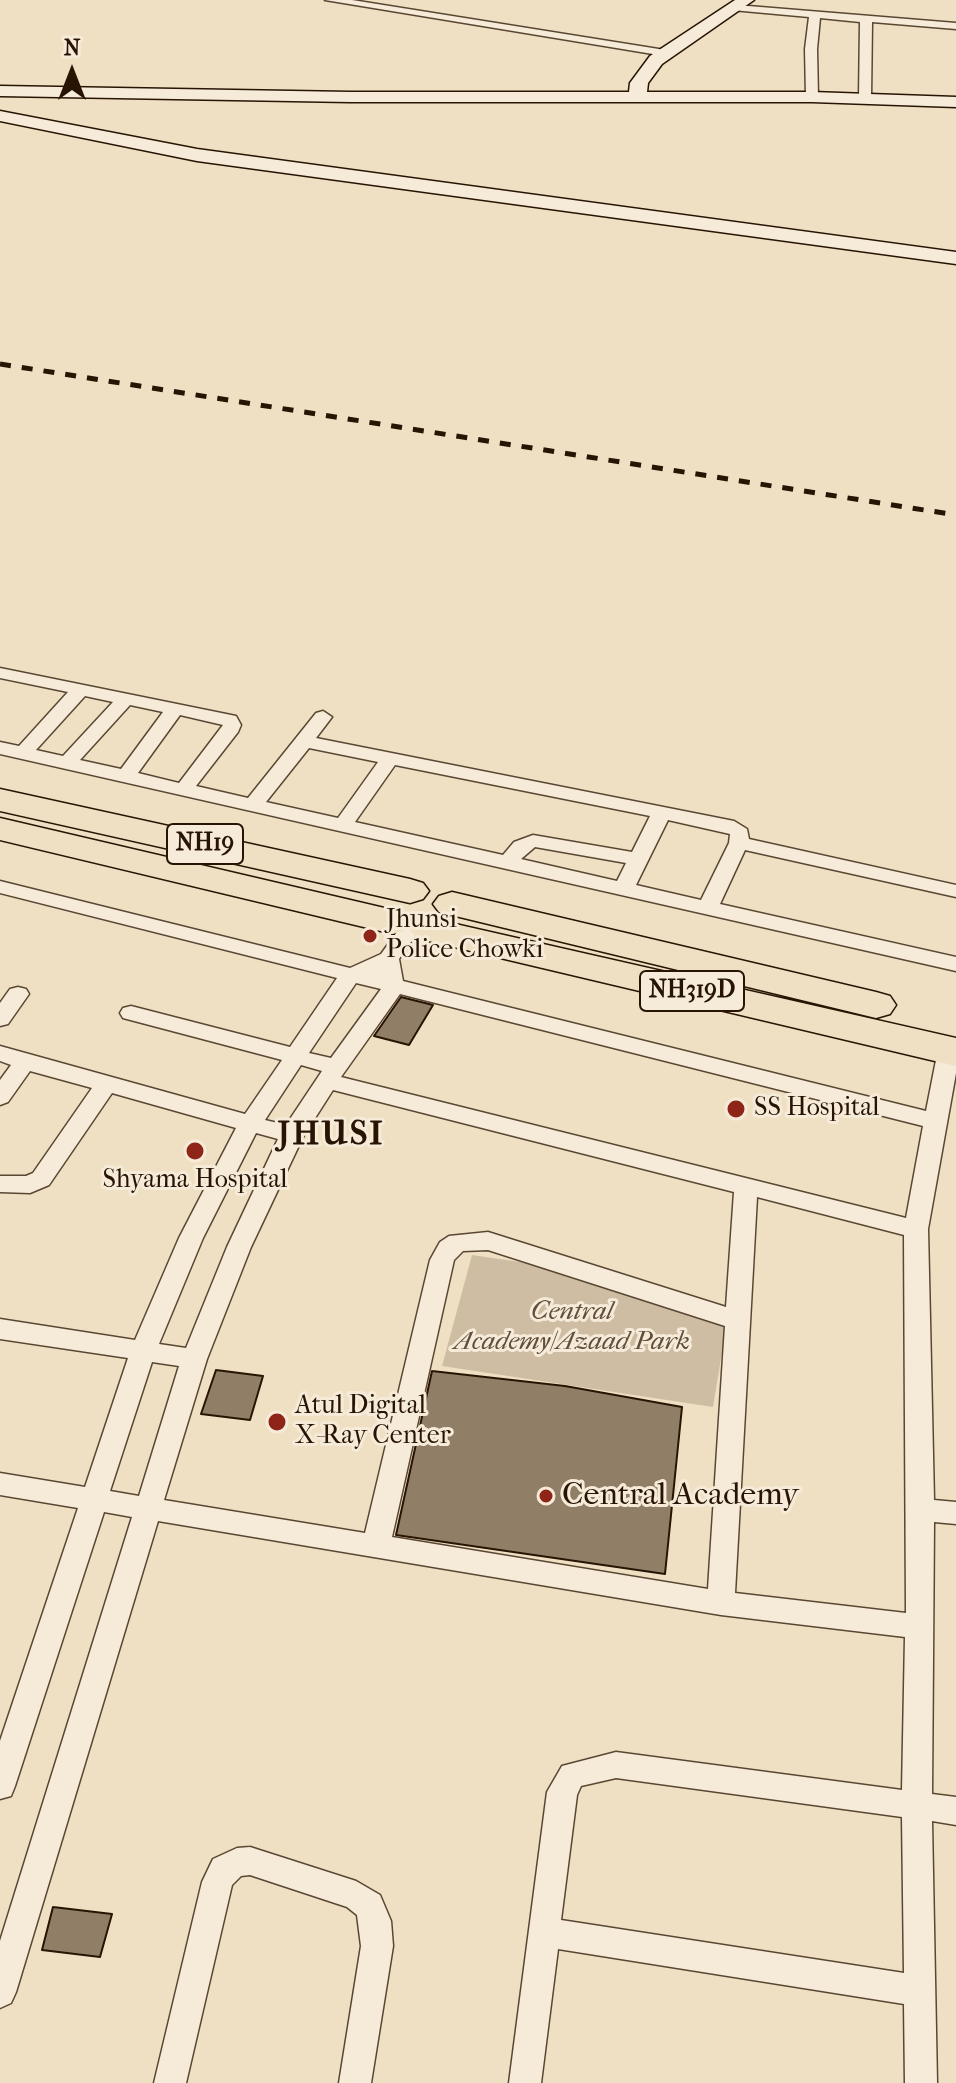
<!DOCTYPE html>
<style>
body{margin:0}
#map{position:relative;width:956px;height:2083px;overflow:hidden;background:#f0e0c3;font-family:"IM FELL French Canon",serif}
canvas{display:block}
.north{position:absolute;left:32px;top:32px;width:80px;height:80px;-webkit-text-stroke:6px #f5ebd8;paint-order:stroke;rotate:0deg;font-size:22px;font-weight:700;line-height:32px;text-align:center;color:#281403}
.north::after{content:'';display:block;margin:auto;width:28px;height:36px;background:#281403;clip-path:polygon(50% 0,100% 100%,50% 72%,0 100%)}
</style>
<div id="map">
<canvas width="956" height="2083"></canvas>
<div class="north">N</div>
</div>
<script>
const c = document.querySelector('canvas').getContext('2d');
c.lineJoin = 'round';
function fillPath(path, color) { c.fillStyle = color; c.fill(path, 'evenodd'); }
const toPath = rows => new Path2D(rows.map(r => 'M' + r).join(''));
function strokePath(path, color, width, dash) { c.strokeStyle = color; c.lineWidth = width; c.lineCap = dash ? 'butt' : 'round'; c.setLineDash(dash || []); c.stroke(path); }
function label(font, color, halo, rows, align = 'center') {
  c.font = font + ' "IM FELL French Canon",serif'; c.lineWidth = 6; c.setLineDash([]); c.textBaseline = 'middle'; c.strokeStyle = halo; c.fillStyle = color; for (const [text, x, y, turn = 0] of rows) {
    c.save(); c.translate(x, y); c.rotate((+turn || 0) * Math.PI / 180); c.textAlign = isNaN(turn) ? turn : align; if (halo) c.strokeText(text, 0, 0); c.fillText(text, 0, 0); c.restore();
  }
}
const green = toPath([
 [472,1255,596,1273,727,1322,713,1407,442,1366]
]);
const building = toPath([
 [401,997,433,1005,409,1045,374,1036,401,997],
 [216,1370,263,1376,250,1420,201,1414,216,1370],
 [432,1371,565,1386,682,1407,665,1574,396,1535,432,1371],
 [53,1907,112,1914,100,1957,42,1950,53,1907]
]);
const street = toPath([
 [325,0,352,0,665,50,671,53,665,56,325,0],
 [736,5,956,23,956,29,872,22,871,98,865,102,859,98,860,22,820,18,817,49,818,97,812,101,806,97,805,49,809,17,732,10,730,8,736,5],
 [0,668,236,716,241,725,238,732,196,786,248,798,316,713,323,711,332,717,316,738,734,821,747,829,749,839,956,885,956,897,745,850,720,904,956,957,956,971,0,754,0,742,19,746,68,692,0,678,0,668],
 [85,696,113,702,63,756,36,750,85,696],
 [130,705,163,712,121,769,80,760,130,705],
 [180,715,223,725,179,783,138,773,180,715],
 [309,748,378,762,338,818,266,802,309,748],
 [395,765,650,816,632,852,533,835,514,842,503,855,355,822,395,765],
 [668,820,730,834,729,843,701,900,636,885,668,820],
 [535,847,626,863,617,881,521,859,535,847],
 [0,881,350,968,381,954,402,925,409,923,419,930,399,959,403,981,926,1111,938,1050,941,1045,956,1045,956,1073,928,1229,934,1500,956,1502,956,1524,934,1522,932,1794,956,1797,956,1825,932,1821,937,2083,905,2083,904,2004,558,1949,541,2083,509,2083,547,1792,562,1766,616,1752,902,1790,905,1637,721,1615,158,1521,16,1992,11,2003,0,2008,0,1941,132,1517,104,1512,15,1786,11,1796,0,1799,0,1741,78,1508,0,1495,0,1473,85,1487,128,1358,0,1339,0,1319,135,1340,179,1238,236,1128,112,1093,49,1185,30,1193,0,1192,0,1176,26,1176,33,1173,92,1088,30,1071,8,1102,0,1105,0,1080,11,1065,0,1061,0,1046,245,1114,282,1060,123,1018,120,1013,123,1008,131,1006,290,1047,337,978,0,893,0,881],
 [356,983,381,989,331,1058,309,1053,356,983],
 [400,994,923,1126,906,1218,341,1077,400,994],
 [301,1065,322,1071,286,1125,265,1120,301,1065],
 [333,1090,734,1192,726,1307,488,1232,449,1236,440,1242,430,1260,365,1533,164,1500,207,1359,251,1247,303,1137,333,1090],
 [256,1133,278,1139,227,1247,186,1348,159,1344,203,1238,256,1133],
 [757,1197,904,1235,906,1613,735,1593,757,1197],
 [488,1250,725,1326,708,1589,392,1537,454,1260,463,1251,488,1250],
 [152,1362,179,1366,139,1496,110,1491,152,1362],
 [616,1778,902,1817,904,1973,561,1920,577,1795,581,1786,616,1778],
 [18,987,26,989,29,994,8,1024,0,1026,0,1003,10,989,18,987],
 [250,1847,356,1881,380,1895,391,1921,393,1946,371,2083,339,2083,361,1946,357,1915,347,1907,250,1875,241,1876,232,1885,186,2083,154,2083,202,1882,213,1859,237,1848,250,1847]
]);
const secondary = toPath([
 [735,0,754,0,662,64,648,83,647,92,812,92,956,97,956,107,812,102,350,102,0,96,0,86,350,92,629,92,630,83,650,56,735,0],
 [0,111,197,149,956,252,956,264,197,161,0,121,0,111]
]);
const highway = toPath([
 [0,789,410,879,423,883,429,891,423,899,410,903,0,811,0,789],
 [0,818,393,910,406,914,412,922,406,930,393,934,0,840,0,818],
 [452,892,876,992,890,996,896,1005,890,1014,876,1018,439,912,433,904,439,896,452,892],
 [429,918,956,1038,956,1066,416,938,410,930,416,922,429,918]
]);
const rail = toPath([
 [0,364,956,515]
]);
const markers = [
 [370,936,8,"#8f2418"],
 [736,1109,10,"#8f2418"],
 [195,1151,10,"#8f2418"],
 [277,1422,10,"#8f2418"],
 [546,1496,8,"#8f2418"]
];
const shields = [
 [205,844,76],
 [692,991,104]
];
const shieldNames = [
 ["NH19",205,844],
 ["NH319D",692,991]
];
const poiNames = [
 ["Jhunsi",386,921],
 ["Police Chowki",386,951],
 ["SS Hospital",754,1109],
 ["Shyama Hospital",195,1181,"center"],
 ["Atul Digital",295,1407],
 ["X-Ray Center",295,1437]
];
const parkNames = [
 ["Central",572,1313],
 ["Academy/Azaad Park",572,1343]
];
const nearPoinames = [
 ["Central Academy",562,1496]
];
const districtNames = [
 ["JHUSI",331,1136]
];
fillPath(green, '#cebda2');
fillPath(building, '#907e67');
strokePath(building, '#281403', 2);
strokePath(street, '#5a4733', 3);
strokePath(secondary, '#281403', 3);
strokePath(highway, '#281403', 3);
fillPath(street, '#f5ebd8');
fillPath(secondary, '#f5ebd8');
fillPath(highway, '#f0e0c3');
strokePath(rail, '#281403', 5, [11, 11]);
for (const [x, y, r, color] of markers) { const dot = new Path2D(); dot.arc(x, y, r, 0, 2 * Math.PI); c.fillStyle = color; c.fill(dot); strokePath(dot, '#f5ebd8', 3); }
for (const [x, y, w] of shields) { const box = new Path2D(); box.roundRect(x - w / 2, y - 20, w, 40, 6); c.fillStyle = '#f5ebd8'; c.fill(box); strokePath(box, '#281403', 2); }
label('bold 24px', '#281403', null, shieldNames);
label('26px', '#281403', '#f5ebd8', poiNames, 'left');
label('italic 26px', '#624f3b', '#f5ebd8', parkNames);
label('32px', '#281403', '#f5ebd8', nearPoinames, 'left');
c.letterSpacing = '2px';
label('bold 34px', '#281403', '#f5ebd8', districtNames);
c.letterSpacing = '0px';
</script>
